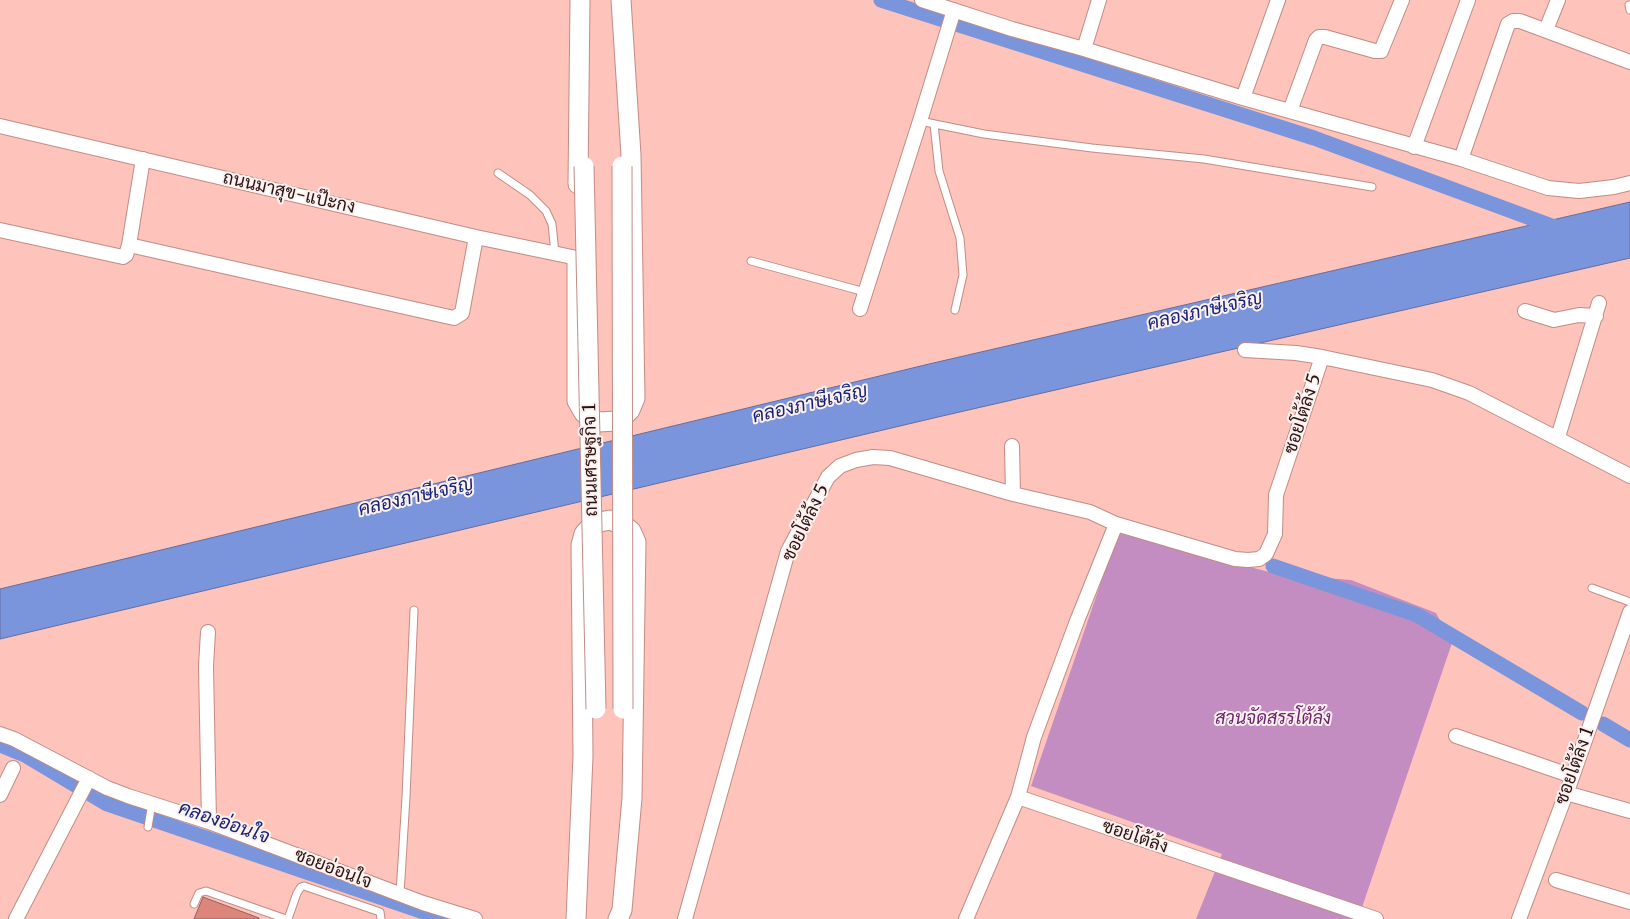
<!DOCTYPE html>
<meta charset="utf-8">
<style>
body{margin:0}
canvas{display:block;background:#fec3ba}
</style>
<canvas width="1630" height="919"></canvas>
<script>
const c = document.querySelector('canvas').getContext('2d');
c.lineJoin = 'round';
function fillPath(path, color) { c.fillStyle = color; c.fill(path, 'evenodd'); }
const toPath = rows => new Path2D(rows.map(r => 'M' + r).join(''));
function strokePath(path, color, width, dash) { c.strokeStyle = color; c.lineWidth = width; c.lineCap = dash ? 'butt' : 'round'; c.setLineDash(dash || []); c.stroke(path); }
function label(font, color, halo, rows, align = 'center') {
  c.font = font + ' Merriweather,Sarabun,serif'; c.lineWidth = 4; c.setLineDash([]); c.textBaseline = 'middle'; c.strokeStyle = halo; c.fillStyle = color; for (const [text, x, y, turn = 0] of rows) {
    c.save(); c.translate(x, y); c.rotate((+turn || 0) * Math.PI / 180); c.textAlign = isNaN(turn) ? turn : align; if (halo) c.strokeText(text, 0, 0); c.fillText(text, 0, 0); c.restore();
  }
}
const green = toPath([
 [1118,533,1277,574,1351,580,1436,613,1452,643,1358,919,1196,919,1222,854,1031,786]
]);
const water = toPath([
 [1630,202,1630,258,938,417,0,639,0,589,929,364,1630,202]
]);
const canal = toPath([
 [881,0,1314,138,1560,229],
 [1273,566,1417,615,1582,713],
 [1603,724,1630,740],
 [0,745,25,755,107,804,444,919]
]);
const building = toPath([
 [203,897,259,918,259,919,194,919,203,897]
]);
const service = toPath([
 [1629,5,1630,10],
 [920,121,984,134,1092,148,1204,159,1372,187],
 [934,124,939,171,960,238,963,275,955,310],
 [498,173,530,195,546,211,552,224,555,253],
 [751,261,865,292],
 [1592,588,1630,602],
 [148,827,152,803],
 [400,894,406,797,414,610],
 [194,904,199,893,206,891,286,919],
 [288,919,297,893,301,887,304,886,380,912,381,919]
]);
const minor = toPath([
 [922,0,1012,29,1084,49,1243,98,1461,159,1548,188,1579,191,1614,187,1630,183],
 [1546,30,1558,0],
 [1084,49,1099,0],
 [1243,98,1278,0],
 [1290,111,1316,40,1319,37,1325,37,1375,51,1381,51,1402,0],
 [0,126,476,237,577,258],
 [1414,147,1468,0],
 [1461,159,1508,24,1513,21,1520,21,1630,62],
 [0,230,123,257,126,255,129,245,143,159],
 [129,245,454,318,462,313,476,237],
 [860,309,920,121,954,10],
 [1525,311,1554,320,1579,315,1596,316],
 [1245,350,1296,353,1322,357],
 [1558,437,1599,303],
 [1012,446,1013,494],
 [208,632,206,666,209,822],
 [0,734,14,739,107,788,128,796,209,822,423,903,475,919],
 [1456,736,1572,776],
 [1566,793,1630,811],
 [0,795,13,768],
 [1018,797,1376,919],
 [1556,880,1630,902],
 [16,919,89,778],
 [685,919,788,551,828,477,840,466,856,460,873,457,890,458,1013,494,1090,512,1116,524,1235,559,1248,560,1259,559,1266,554,1275,534,1276,495,1322,357,1432,380,1469,393,1630,476],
 [966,919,1018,797,1034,737,1077,621,1116,524],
 [1519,919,1570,783,1630,612]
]);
const secondary = toPath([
 [578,184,580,0],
 [577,261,577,401,584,413,590,418,599,422,616,421,624,416,630,410,635,398,631,155,621,0],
 [576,919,583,756,581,545,584,534,591,526,600,522,610,520,625,526,631,531,636,542,632,798,622,910,618,919]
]);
const secondaryBridge = toPath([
 [584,166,596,709],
 [622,166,623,709]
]);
const streetNames = [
 ["ถนนมาสุข-แป๊ะกง",289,193,13],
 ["ซอยโต้ล้ง 5",1303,414,-72],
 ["ถนนเศรษฐกิจ 1",591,460,-91],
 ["ซอยโต้ล้ง 5",806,523,-64],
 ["ซอยโต้ล้ง 1",1575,766,-70],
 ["ซอยโต้ล้ง",1135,837,19],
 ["ซอยอ่อนใจ",333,869,21]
];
const parkNames = [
 ["สวนจัดสรรโต้ล้ง",1273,719]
];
const waterNames = [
 ["คลองภาษีเจริญ",1205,311,-13],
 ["คลองภาษีเจริญ",810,404,-13],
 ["คลองภาษีเจริญ",416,497,-13],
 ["คลองอ่อนใจ",224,823,19]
];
fillPath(green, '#c48dc1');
fillPath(water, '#7b95dc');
strokePath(water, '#626e9f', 1);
strokePath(canal, '#7b95dc', 15);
fillPath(building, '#dc857a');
strokePath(building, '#95615a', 1);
strokePath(service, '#c38b83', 9);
strokePath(minor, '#c38b83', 16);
strokePath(secondary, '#c38b83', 21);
strokePath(service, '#fff', 7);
strokePath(minor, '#fff', 14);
strokePath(secondary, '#fff', 19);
strokePath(secondaryBridge, '#c38b83', 21, []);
strokePath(secondaryBridge, '#fff', 19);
label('18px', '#281311', '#fdf1ef', streetNames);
label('italic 18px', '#6c236c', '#fdf1ef', parkNames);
label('italic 19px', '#142374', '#fdf1ef', waterNames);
</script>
